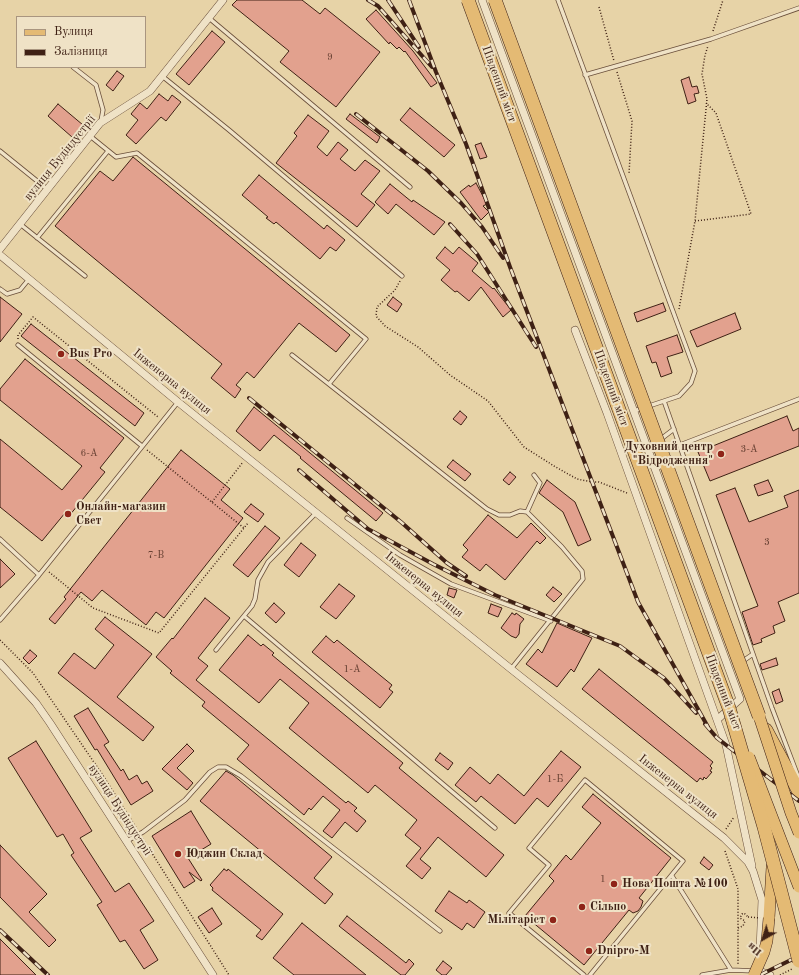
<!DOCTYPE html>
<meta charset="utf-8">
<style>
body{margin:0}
#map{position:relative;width:799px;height:975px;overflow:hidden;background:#e7d3a7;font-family:"Old Standard TT",serif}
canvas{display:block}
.legend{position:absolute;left:16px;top:16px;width:130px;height:52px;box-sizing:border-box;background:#efe2c6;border:1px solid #a9957f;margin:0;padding:5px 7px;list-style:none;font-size:12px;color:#3f2115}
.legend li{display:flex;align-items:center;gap:8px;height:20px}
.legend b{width:20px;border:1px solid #a9957f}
.north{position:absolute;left:743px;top:919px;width:40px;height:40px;-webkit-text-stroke:3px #efe2c6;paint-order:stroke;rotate:219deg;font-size:11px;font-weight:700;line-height:16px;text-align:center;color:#3f2115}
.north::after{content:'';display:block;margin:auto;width:14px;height:18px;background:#3f2115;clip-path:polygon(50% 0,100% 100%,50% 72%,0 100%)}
</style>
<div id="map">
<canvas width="799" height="975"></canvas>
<ul class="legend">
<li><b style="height:5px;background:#e4ba74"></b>Вулиця</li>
<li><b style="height:5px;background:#3f2115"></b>Залізниця</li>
</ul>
<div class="north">Пн</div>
</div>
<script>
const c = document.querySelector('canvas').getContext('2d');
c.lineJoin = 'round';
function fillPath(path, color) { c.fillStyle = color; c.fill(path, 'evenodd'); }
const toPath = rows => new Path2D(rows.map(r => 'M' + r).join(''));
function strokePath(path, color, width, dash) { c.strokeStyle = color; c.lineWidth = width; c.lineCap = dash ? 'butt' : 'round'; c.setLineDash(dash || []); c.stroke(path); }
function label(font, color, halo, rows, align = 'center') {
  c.font = font + ' "Old Standard TT",serif'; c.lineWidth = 4; c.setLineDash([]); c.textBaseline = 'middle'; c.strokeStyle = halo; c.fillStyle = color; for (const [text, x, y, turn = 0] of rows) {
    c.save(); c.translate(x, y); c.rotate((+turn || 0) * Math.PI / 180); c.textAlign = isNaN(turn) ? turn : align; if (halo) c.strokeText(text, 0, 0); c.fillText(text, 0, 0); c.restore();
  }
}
const building = toPath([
 [237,0,302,0,320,14,325,8,380,52,336,107,280,62,289,51,232,5,237,0],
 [376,10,413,51,437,83,431,87,405,51,404,52,399,47,397,49,390,42,389,44,366,19,376,10],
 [212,31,225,42,189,85,176,74,212,31],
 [117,71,124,76,113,91,106,85,117,71],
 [689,77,692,87,697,86,699,93,694,94,696,101,688,104,681,80,689,77],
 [159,94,168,101,172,95,181,102,166,121,161,117,136,144,126,135,138,120,131,114,140,103,147,109,159,94],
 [58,104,83,125,72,137,48,116,58,104],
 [410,108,455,145,444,157,400,120,410,108],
 [350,114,380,137,377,143,346,119,350,114],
 [308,115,329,131,317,147,327,156,338,142,348,150,340,159,355,171,365,160,380,171,361,194,375,205,357,227,276,163,297,136,294,133,308,115],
 [481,143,487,157,480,159,475,145,481,143],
 [133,157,350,335,336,352,299,323,254,378,247,372,236,385,241,389,235,398,211,378,222,364,55,226,100,171,113,181,133,157],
 [259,175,324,229,327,225,345,240,336,251,330,247,320,259,276,222,274,224,266,218,268,217,242,195,259,175],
 [476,183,487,204,483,206,489,212,481,220,460,192,469,185,470,187,476,183],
 [390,184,412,202,413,200,445,222,434,235,396,204,388,214,375,202,390,184],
 [445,247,453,254,459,247,478,263,472,271,493,289,494,288,511,310,503,317,481,287,469,301,457,291,455,292,441,280,450,270,436,258,445,247],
 [0,297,22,314,0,342,0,297],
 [393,297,402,304,397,312,387,305,393,297],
 [663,303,666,311,637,322,634,313,663,303],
 [735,313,741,329,697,347,690,331,735,313],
 [31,324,144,413,135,426,21,336,31,324],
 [677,335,683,352,667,357,672,373,661,377,656,362,652,363,646,346,677,335],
 [25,359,124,438,100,468,105,472,69,516,65,513,42,541,0,507,0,439,62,490,82,466,0,400,0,389,25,359],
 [254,407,383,513,376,521,300,458,301,457,274,435,260,451,236,431,254,407],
 [460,411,467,417,461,425,453,419,460,411],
 [787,416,793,431,799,428,799,446,710,481,698,452,787,416],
 [181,450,230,489,221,500,243,518,164,618,156,612,146,625,102,590,92,601,81,592,55,624,49,619,66,599,64,597,181,450],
 [453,460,471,474,465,481,447,467,453,460],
 [510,472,516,477,509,485,503,480,510,472],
 [547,480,575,502,591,540,578,546,563,512,539,493,547,480],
 [768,480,773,491,758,496,754,485,768,480],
 [735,488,749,522,788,507,784,496,799,490,799,593,778,602,785,621,773,626,775,633,761,639,762,642,753,645,742,612,758,606,716,495,735,488],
 [251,504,264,514,258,522,244,512,251,504],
 [488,515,517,538,531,523,546,538,540,544,537,541,505,580,486,564,480,571,462,557,468,550,463,545,488,515],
 [265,526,280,538,248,577,233,565,265,526],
 [301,543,316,555,299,577,284,565,301,543],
 [0,559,15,574,0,588,0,559],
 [339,584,355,596,336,619,320,607,339,584],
 [553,587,562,594,554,602,546,595,553,587],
 [449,588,457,590,454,598,447,595,449,588],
 [205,598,230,618,198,658,208,666,196,680,346,803,348,801,357,808,354,811,366,821,357,832,345,822,332,838,323,831,340,810,323,796,311,810,309,808,304,815,237,759,249,745,202,706,205,702,170,673,172,671,156,657,172,638,173,639,205,598],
 [274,603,285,613,276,623,265,613,274,603],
 [491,604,502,608,498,617,488,613,491,604],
 [512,613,515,615,516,613,524,619,520,624,519,634,516,638,511,636,501,628,512,613],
 [105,617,152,654,117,697,154,727,143,741,58,673,74,653,95,669,114,645,95,629,105,617],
 [557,623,592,638,574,672,571,669,557,687,526,664,538,649,542,653,557,623],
 [248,635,261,646,263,644,274,653,272,655,403,763,399,768,504,855,486,877,438,837,420,859,431,868,422,879,406,866,421,848,405,835,417,820,375,785,368,793,289,728,309,703,280,679,259,703,219,670,248,635],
 [326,636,334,643,337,640,392,685,389,689,393,692,380,708,312,652,326,636],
 [30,650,37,656,29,664,23,658,30,650],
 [776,658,778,665,762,670,760,664,776,658],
 [599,669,713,762,710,766,712,768,710,771,712,772,706,779,704,777,703,780,700,778,697,782,582,689,599,669],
 [779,689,783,701,776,704,772,692,779,689],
 [88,708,109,742,104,745,121,771,123,769,129,780,137,775,142,784,147,781,153,791,131,805,97,749,95,750,74,716,88,708],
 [36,741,92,831,80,838,115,892,129,883,154,921,140,930,158,960,144,969,125,940,120,942,97,905,102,902,71,855,74,853,63,834,57,837,8,758,36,741],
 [187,744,194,751,177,768,193,783,187,790,162,769,187,744],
 [561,751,581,767,548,807,537,798,515,824,481,796,476,802,455,785,470,767,490,784,498,774,524,796,561,751],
 [440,753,453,763,448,770,435,760,440,753],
 [226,771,233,775,332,857,314,878,333,894,325,904,200,801,226,771],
 [593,794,671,858,639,898,643,901,641,907,638,911,633,913,629,910,584,965,525,916,554,881,549,876,566,855,571,860,601,823,582,807,593,794],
 [191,811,211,844,188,858,202,880,201,881,189,872,195,881,184,888,152,836,191,811],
 [0,845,47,894,29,912,56,940,49,947,0,897,0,845],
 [704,857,713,865,709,870,700,863,704,857],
 [224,869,227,871,228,869,283,914,262,940,256,936,261,930,212,890,213,888,210,885,224,869],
 [449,891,467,903,469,900,485,912,474,928,467,923,462,930,435,911,449,891],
 [212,908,222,924,209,933,198,917,212,908],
 [347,916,406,963,409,959,414,964,405,975,401,975,339,926,347,916],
 [302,923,366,975,294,975,273,958,302,923],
 [0,939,36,975,0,975,0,939],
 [443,961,452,968,446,975,442,975,436,970,443,961]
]);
const path = toPath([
 [599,7,614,61],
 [713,31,723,0],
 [617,72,632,121,629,174],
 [695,221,751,214,716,113,706,103],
 [400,281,395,290,377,307,376,316,385,326,418,347,450,375,488,401,524,447,554,466,577,479,592,482,599,482,627,493],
 [679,309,695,221,707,99,702,74,705,55,708,46],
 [18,339,18,335,33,317,158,417],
 [147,450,244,528],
 [212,502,243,462],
 [49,572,93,608,159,633,248,523],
 [0,640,33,673,102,774,137,829],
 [726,829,734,817],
 [143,839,229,975],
 [725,851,738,889,738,965],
 [738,928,743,926,745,921,740,918,742,914,744,913,748,917],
 [780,975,792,969]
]);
const lane = toPath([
 [558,0,695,371,691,383,679,396,634,411],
 [209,18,410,187],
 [73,67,96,85,103,110,101,121],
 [585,75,711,39,799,8],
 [162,76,229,130,402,276],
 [90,136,116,157,137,153,366,339,329,384],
 [0,151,47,189],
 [20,224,85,276],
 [37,238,108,151],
 [0,289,7,294,20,290,29,279],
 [18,345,142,446],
 [292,355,487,509,499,515,510,515,520,511,527,512,562,547,582,571,583,579,511,669],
 [664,401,772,708,799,779],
 [661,439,674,429],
 [680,445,799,399],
 [527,512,540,483,534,475],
 [347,518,400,555,451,584,551,621],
 [0,539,39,575],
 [244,616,495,828],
 [0,620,39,575,178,402],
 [216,650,252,606,255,599,258,580,268,562,316,513],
 [743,661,753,654],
 [127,841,143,832,185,800,210,772,218,767,226,767,241,776,440,931],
 [672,876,731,970],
 [584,975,509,913,549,865,529,848,585,780,683,861,590,975],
 [702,975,731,970,754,971]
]);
const street = toPath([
 [482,0,740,699,718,719],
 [0,249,100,123,150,91,223,0],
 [0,255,178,402,511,669,724,838,748,862,753,871,762,900,760,951],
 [575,330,607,413,726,745,752,866],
 [0,663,36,703,50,723,213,975],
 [759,971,770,975]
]);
const primary = toPath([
 [769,918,772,867]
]);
const highway = toPath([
 [766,730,799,792]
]);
const rail = toPath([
 [368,0,378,6,432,67],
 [388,0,419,47],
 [409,0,436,72,466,144,510,267,638,602,708,727],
 [356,114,428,171,461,203,482,227,503,258],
 [450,224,477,254,536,347],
 [249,398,401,522,447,563,466,576],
 [299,470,368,529,433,564,495,595,620,646,664,678,696,713],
 [705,724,717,738,799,801],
 [0,930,48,975],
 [760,975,799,956]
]);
const pathBridge = toPath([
 [748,917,760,918]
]);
const primaryBridge = toPath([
 [759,716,791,813,799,833],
 [749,757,799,887],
 [754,975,764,952,767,941,769,918]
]);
const highwayBridge = toPath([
 [468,0,729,708,764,827,799,961],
 [495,0,759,716]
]);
const markers = [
 [61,354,4,"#8f2418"],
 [721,454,4,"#8f2418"],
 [68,514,4,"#8f2418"],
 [178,854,4,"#8f2418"],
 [614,884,4,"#8f2418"],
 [582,907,4,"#8f2418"],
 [553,920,4,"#8f2418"],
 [589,951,4,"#8f2418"]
];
const numberNames = [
 ["9",330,57],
 ["3-А",749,449],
 ["6-А",89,453],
 ["3",767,542],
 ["7-В",156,555],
 ["1-А",352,669],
 ["1-Б",555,779],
 ["1",603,879]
];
const streetNames = [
 ["Південний міст",499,84,70],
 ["вулиця Будіндустрії",60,158,-51],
 ["Інженерна вулиця",172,382,39],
 ["Південний міст",611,388,70],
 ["Інженерна вулиця",424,585,39],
 ["Південний міст",723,692,69],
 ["Інженерна вулиця",678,787,38],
 ["вулиця Будіндустрії",120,810,57]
];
const poiNames = [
 ["Bus Pro",69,354],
 ["Духовний центр",713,447,"right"],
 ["\"Відродження\"",713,461,"right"],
 ["Онлайн-магазин",76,507],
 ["Свет",76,521],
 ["Юджин Склад",186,854],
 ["Нова Пошта №100",622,884],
 ["Сільпо",590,907],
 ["Мілітаріст",545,920,"right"],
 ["Dnipro-M",597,951]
];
fillPath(building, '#e2a18e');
strokePath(building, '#3f2115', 1);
strokePath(lane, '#694e3a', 5);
strokePath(street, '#694e3a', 8);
strokePath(primary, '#3f2115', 12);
strokePath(highway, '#3f2115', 14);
strokePath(path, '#3f2115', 1.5, [1, 2]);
strokePath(lane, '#efe2c6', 3.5);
strokePath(street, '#efe2c6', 7);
strokePath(primary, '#e4ba74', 11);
strokePath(highway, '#e4ba74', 13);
strokePath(rail, '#3f2115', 4);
strokePath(rail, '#efe2c6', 2.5, [8]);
strokePath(primaryBridge, '#3f2115', 12, []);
strokePath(highwayBridge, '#3f2115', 14, []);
strokePath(pathBridge, '#3f2115', 1.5, [1, 2]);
strokePath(primaryBridge, '#e4ba74', 11);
strokePath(highwayBridge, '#e4ba74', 13);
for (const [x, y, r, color] of markers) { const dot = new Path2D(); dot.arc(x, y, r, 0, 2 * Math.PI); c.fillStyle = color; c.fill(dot); strokePath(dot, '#efe2c6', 1.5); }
label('10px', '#684133', null, numberNames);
label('12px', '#3f2115', '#efe2c6', streetNames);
label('bold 12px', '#3f2115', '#efe2c6', poiNames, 'left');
</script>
